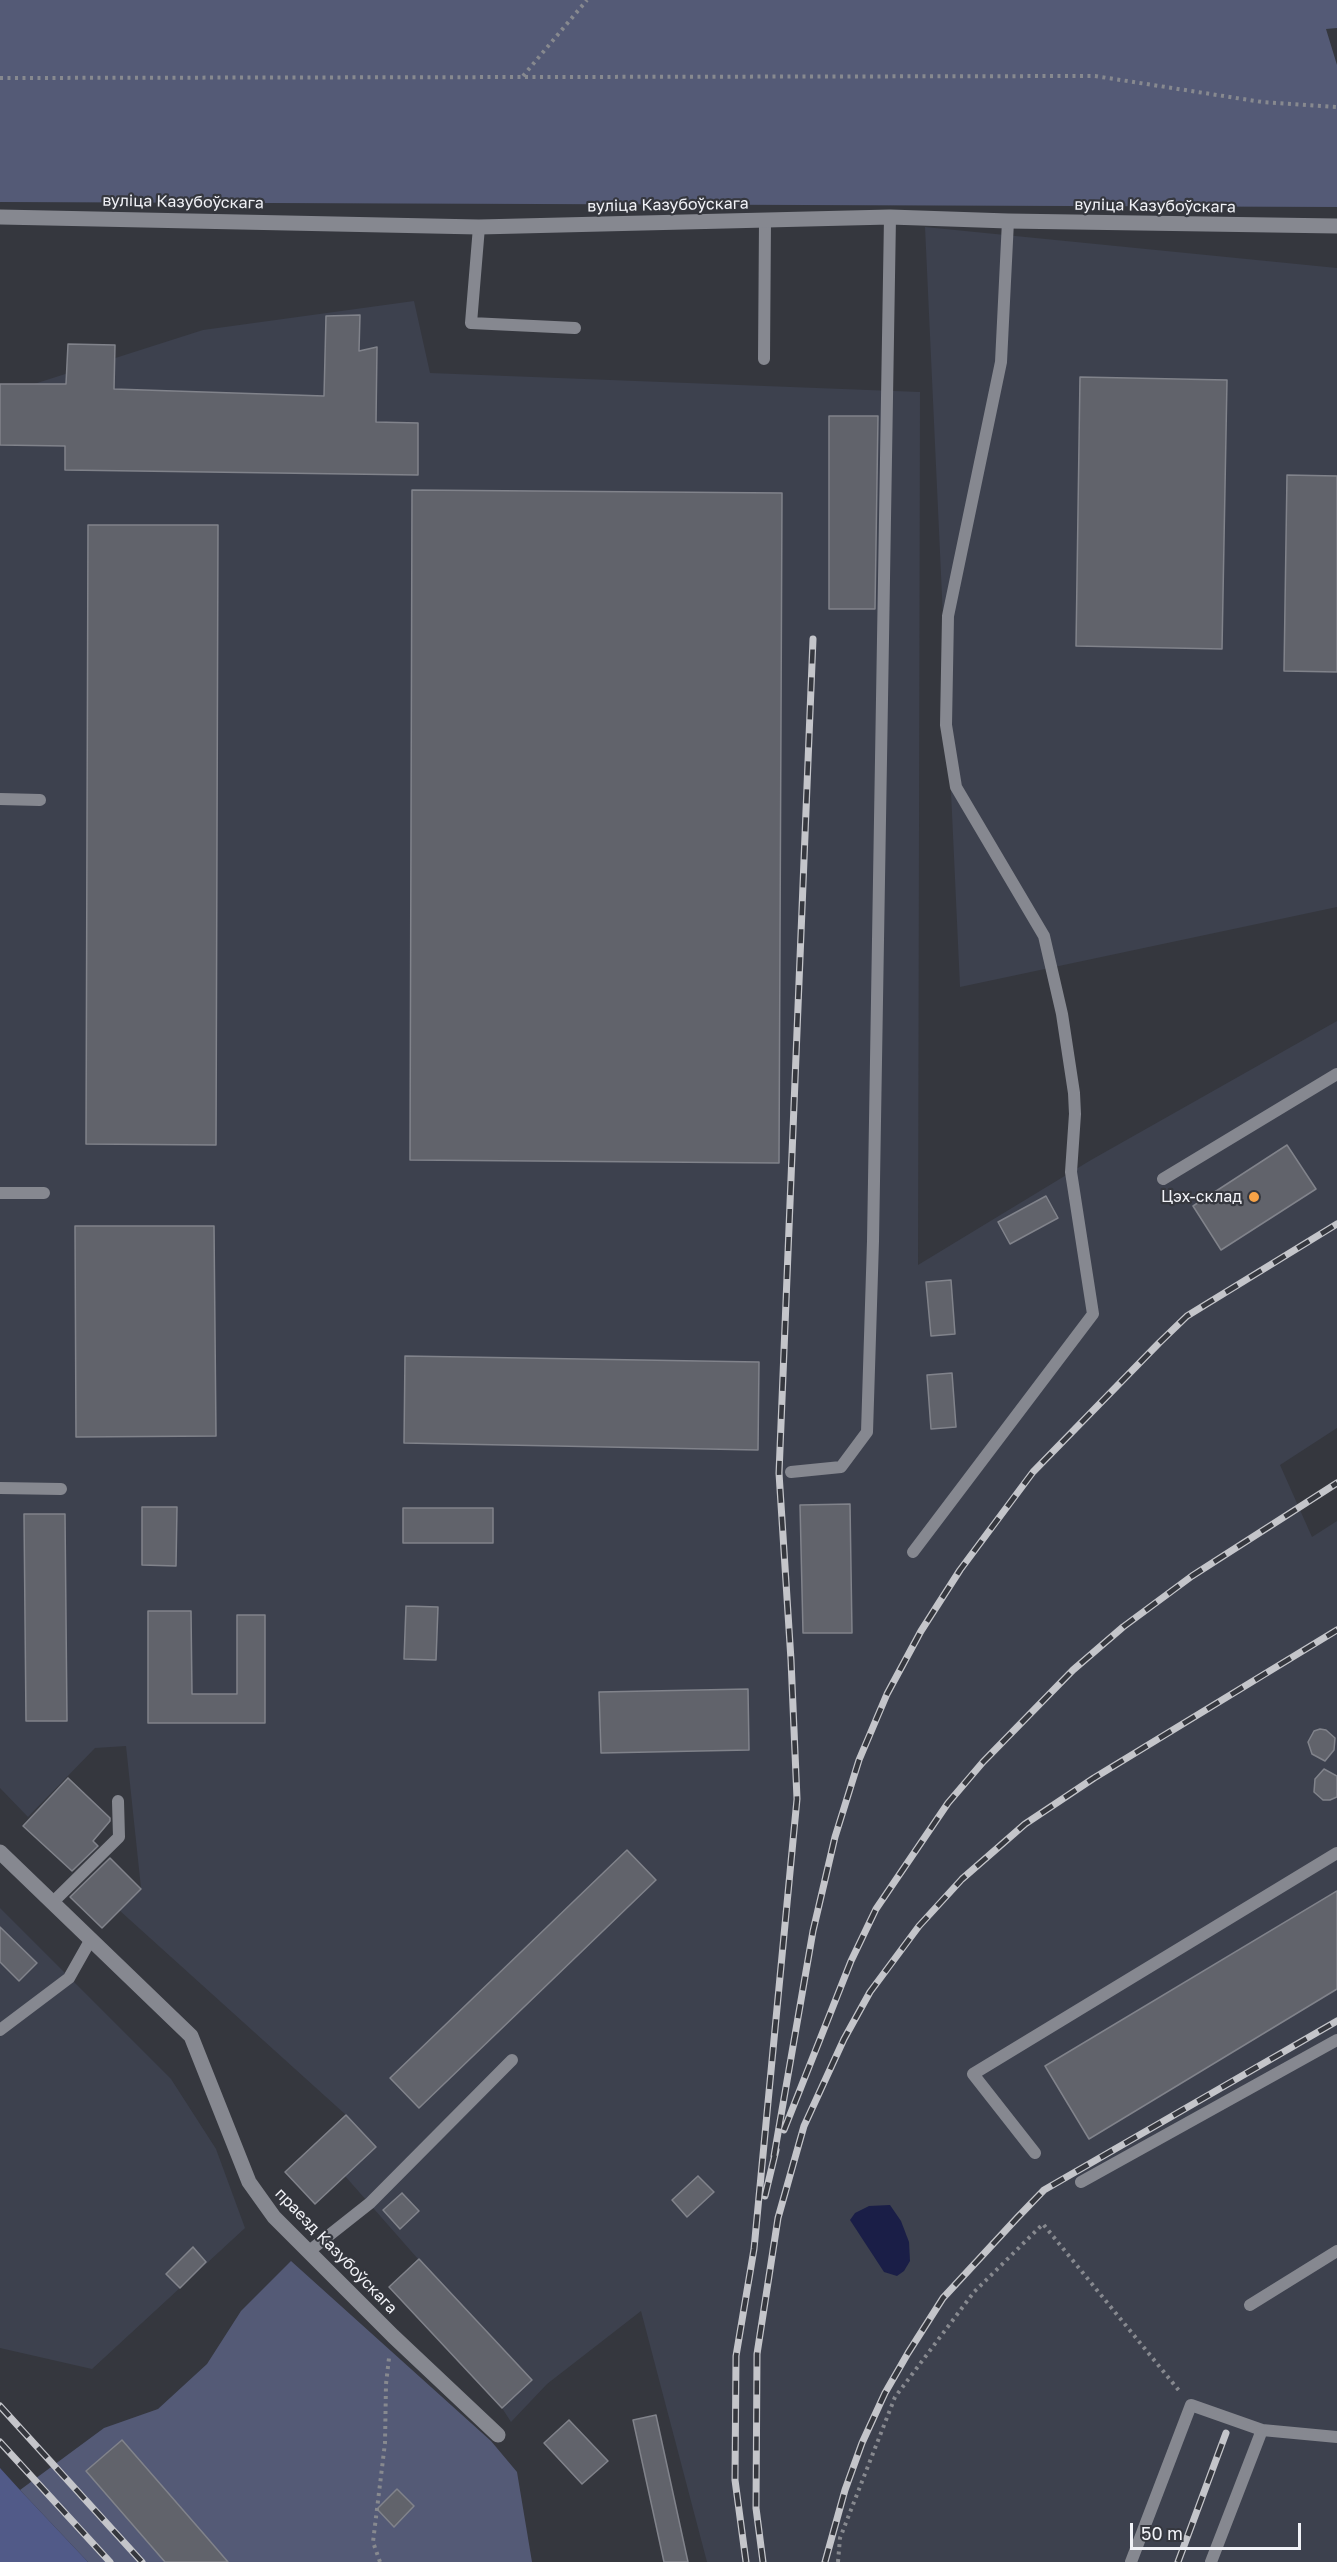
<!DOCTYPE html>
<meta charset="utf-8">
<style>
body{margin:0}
#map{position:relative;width:1337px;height:2562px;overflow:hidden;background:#35373e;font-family:"Golos Text",sans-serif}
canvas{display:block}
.scale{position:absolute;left:1130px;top:2523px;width:171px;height:27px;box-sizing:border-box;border:3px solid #f1f2f7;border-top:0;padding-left:8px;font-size:18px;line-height:21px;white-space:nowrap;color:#f1f2f7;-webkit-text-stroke:4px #35373e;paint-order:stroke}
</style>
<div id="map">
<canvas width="1337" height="2562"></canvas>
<div class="scale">50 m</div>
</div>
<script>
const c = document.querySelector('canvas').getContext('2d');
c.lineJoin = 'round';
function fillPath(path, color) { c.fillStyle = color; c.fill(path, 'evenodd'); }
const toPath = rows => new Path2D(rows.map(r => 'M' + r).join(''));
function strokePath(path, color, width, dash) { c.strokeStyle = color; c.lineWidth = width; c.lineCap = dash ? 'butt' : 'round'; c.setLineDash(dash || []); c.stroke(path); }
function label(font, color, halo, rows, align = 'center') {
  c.font = font + ' "Golos Text",sans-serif'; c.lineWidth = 4.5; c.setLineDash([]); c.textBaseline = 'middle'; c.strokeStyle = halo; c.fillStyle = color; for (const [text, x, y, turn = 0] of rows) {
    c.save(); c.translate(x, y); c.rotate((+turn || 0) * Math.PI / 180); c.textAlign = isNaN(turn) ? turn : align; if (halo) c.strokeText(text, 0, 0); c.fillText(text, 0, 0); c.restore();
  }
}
const built = toPath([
 [925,227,1337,268,1337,907,960,987],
 [414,301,430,373,920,392,918,1265,1091,1160,1337,1021,1337,1428,1280,1465,1312,1537,1337,1521,1337,2562,707,2562,641,2311,547,2384,511,2422,502,2408,389,2287,418,2259,345,2176,315,2204,285,2172,346,2115,119,1910,141,1888,126,1746,95,1748,28,1817,0,1788,0,384,34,384,203,330],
 [0,1908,171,2079,216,2149,245,2228,92,2369,0,2348]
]);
const green = toPath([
 [0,0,1337,0,1337,28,1326,29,1337,65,1337,207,0,202],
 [291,2261,491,2441,517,2472,532,2562,88,2562,20,2490,104,2428,158,2409,207,2364,241,2311]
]);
const forest = toPath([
 [0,2468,20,2490,88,2562,0,2562]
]);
const water = toPath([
 [890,2205,901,2221,909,2242,910,2261,904,2271,897,2276,884,2272,850,2220,855,2213,869,2206]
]);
const building = toPath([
 [360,315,359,351,377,347,376,422,418,423,418,475,65,470,65,446,0,445,0,384,66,384,68,344,115,345,114,389,324,396,326,316,360,315],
 [1080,377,1227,380,1222,649,1076,646,1080,377],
 [829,416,878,416,875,609,829,609,829,416],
 [1287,475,1337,476,1337,672,1284,671,1287,475],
 [412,490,782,493,779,1163,410,1160,412,490],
 [88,525,218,525,216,1145,86,1144,88,525],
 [1287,1145,1316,1189,1221,1250,1193,1206,1287,1145],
 [1046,1196,1058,1218,1010,1244,998,1222,1046,1196],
 [75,1226,214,1226,216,1436,76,1437,75,1226],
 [951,1280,955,1334,931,1336,926,1282,951,1280],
 [405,1356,759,1362,758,1450,404,1443,405,1356],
 [952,1373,956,1427,931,1429,927,1375,952,1373],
 [850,1504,852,1633,803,1633,800,1505,850,1504],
 [142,1507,177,1507,176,1566,142,1565,142,1507],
 [403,1508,493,1508,493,1543,403,1543,403,1508],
 [24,1514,65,1514,67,1721,26,1721,24,1514],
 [406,1606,438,1607,436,1660,404,1659,406,1606],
 [148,1611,191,1611,192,1694,237,1694,237,1615,265,1615,265,1723,148,1723,148,1611],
 [748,1689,749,1750,601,1753,599,1692,748,1689],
 [1320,1729,1326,1730,1335,1738,1334,1750,1325,1761,1312,1754,1308,1742,1314,1731,1320,1729],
 [1324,1769,1337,1776,1337,1797,1330,1800,1323,1800,1314,1792,1315,1779,1324,1769],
 [68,1778,110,1818,110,1821,93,1841,98,1846,72,1871,23,1826,68,1778],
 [627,1850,656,1880,419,2108,390,2078,627,1850],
 [110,1858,141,1889,102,1928,70,1897,110,1858],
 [1337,1891,1337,1989,1089,2139,1045,2066,1337,1891],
 [0,1927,37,1963,19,1981,0,1962,0,1927],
 [346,2115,376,2147,315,2204,285,2172,346,2115],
 [698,2176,714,2192,687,2217,672,2200,698,2176],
 [402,2193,419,2211,400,2229,383,2210,402,2193],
 [193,2247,206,2262,180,2288,166,2274,193,2247],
 [419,2259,532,2380,502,2408,389,2287,419,2259],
 [656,2415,688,2562,664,2562,633,2420,656,2415],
 [569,2420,608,2461,582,2484,544,2443,569,2420],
 [122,2440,203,2533,228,2562,165,2562,86,2471,122,2440],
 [397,2489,414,2506,394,2527,377,2509,397,2489]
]);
const path = toPath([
 [523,76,587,0],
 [0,78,1095,76,1262,102,1337,107],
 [380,2562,373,2542,385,2443,386,2384,389,2358],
 [838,2562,840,2538,895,2397,974,2292,1043,2224,1181,2393]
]);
const lane = toPath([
 [479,227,471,323,575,328],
 [764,359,765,221],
 [0,799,40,800],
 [1163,1179,1337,1074],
 [0,1193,44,1193],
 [791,1472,841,1467,867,1432,873,1241,890,217],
 [0,1488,61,1489],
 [913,1552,1093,1314,1071,1172,1075,1114,1074,1093,1062,1014,1044,936,956,787,946,725,948,616,1001,362,1008,221],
 [53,1902,119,1837,118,1801],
 [0,2030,69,1978,91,1939],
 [1035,2153,973,2074,1337,1853],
 [1081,2182,1337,2040],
 [308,2252,370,2203,512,2060],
 [1250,2305,1337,2251],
 [1131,2562,1191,2405,1262,2430],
 [1211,2562,1262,2430,1337,2437]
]);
const street = toPath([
 [0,1852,191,2036,249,2182,274,2217,393,2336,498,2435]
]);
const secondary = toPath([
 [0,217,479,227,890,217,1008,221,1337,226]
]);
const rail = toPath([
 [784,2130,851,1961,876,1909,948,1803,983,1762,1073,1670,1123,1627,1192,1576,1337,1483],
 [774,2156,813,1931,835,1837,859,1760,887,1694,921,1631,960,1570,1033,1472,1159,1343,1187,1316,1337,1224],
 [765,2196,776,2150],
 [0,2406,142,2562],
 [0,2442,110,2562],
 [746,2562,735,2480,736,2356,754,2249,797,1799,791,1660,779,1473,813,639],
 [763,2562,756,2508,757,2354,778,2218,804,2126,844,2039,870,1992,919,1926,962,1879,1025,1824,1094,1778,1337,1630],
 [825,2562,845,2490,862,2443,885,2393,908,2353,943,2298,1017,2218,1044,2190,1337,2021],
 [1178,2562,1226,2433]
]);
const markers = [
 [1254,1197,6,"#f6a247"]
];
const streetNames = [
 ["вуліца Казубоўскага",183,202,1],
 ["вуліца Казубоўскага",668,205,-1],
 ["вуліца Казубоўскага",1155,206,1],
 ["праезд Казубоўскага",336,2251,46]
];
const poiNames = [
 ["Цэх-склад",1242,1197]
];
fillPath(built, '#3d414e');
fillPath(green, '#545a76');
fillPath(forest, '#515a88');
fillPath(water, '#1a1e47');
fillPath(building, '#61636b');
strokePath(building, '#81838b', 1.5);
strokePath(path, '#87898f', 4, [3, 4.5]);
strokePath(lane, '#868890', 12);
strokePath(street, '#868890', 15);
strokePath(secondary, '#868890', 15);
strokePath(rail, '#c4c5ca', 7);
strokePath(rail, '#35373e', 4.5, [14]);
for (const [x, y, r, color] of markers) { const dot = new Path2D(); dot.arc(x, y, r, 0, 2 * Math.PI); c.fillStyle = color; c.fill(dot); strokePath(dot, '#35373e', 2); }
label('16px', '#f1f2f7', '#35373e', streetNames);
label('16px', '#f1f2f7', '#35373e', poiNames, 'right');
</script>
